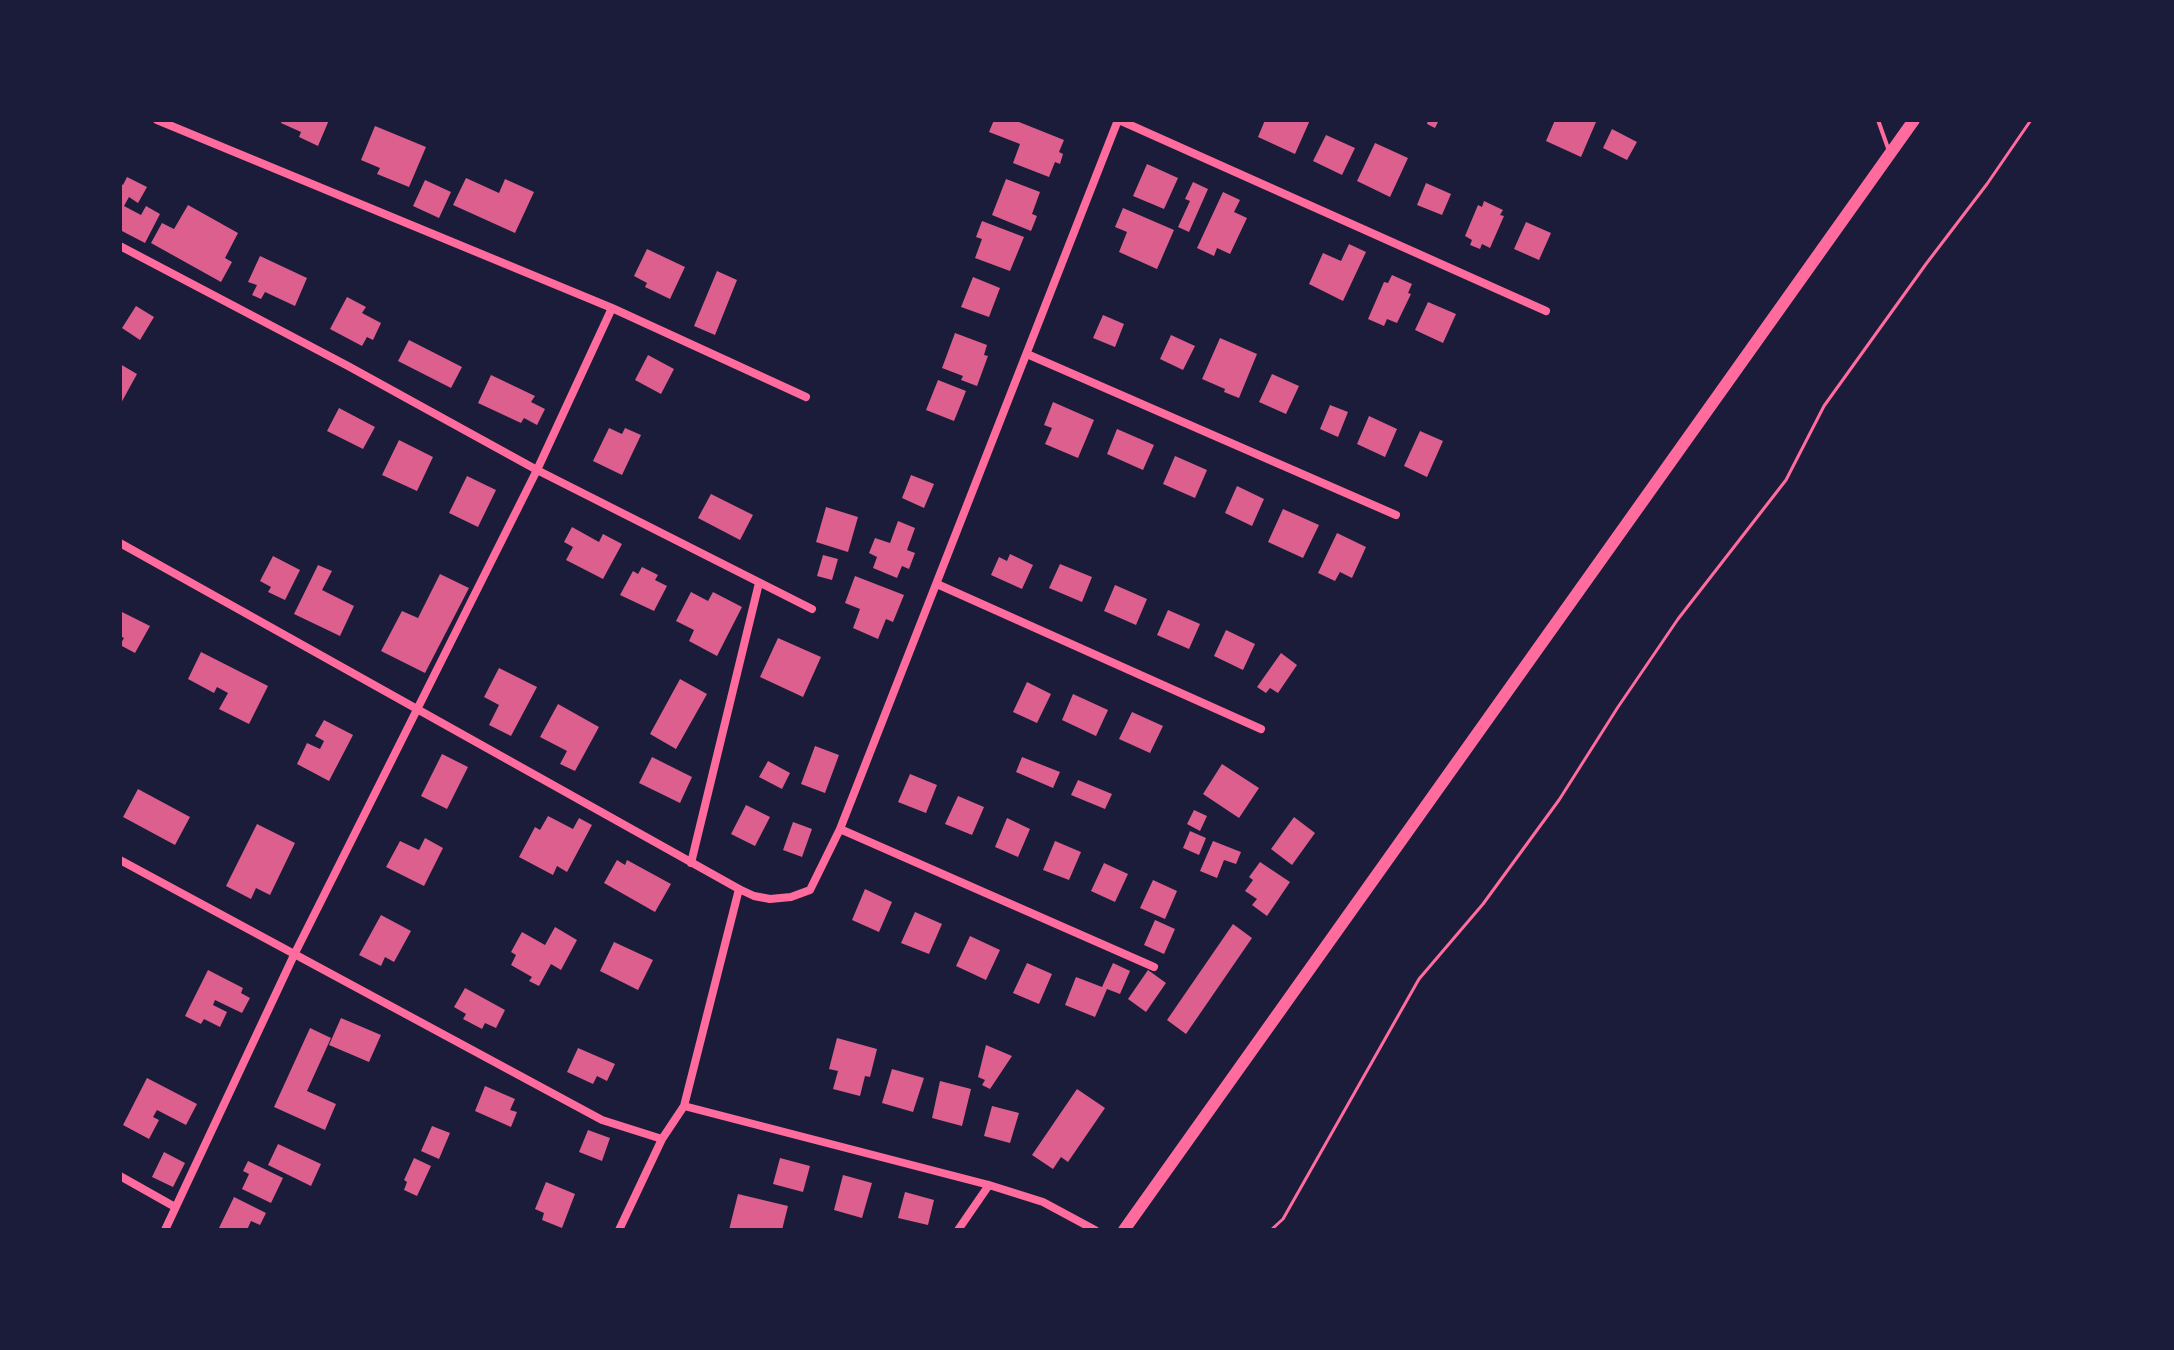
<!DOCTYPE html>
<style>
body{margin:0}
#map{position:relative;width:2174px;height:1350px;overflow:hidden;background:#1b1b3a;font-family:"Exo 2",sans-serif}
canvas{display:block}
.frame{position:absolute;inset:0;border:122px solid #1b1b3a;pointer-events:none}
</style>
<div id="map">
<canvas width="2174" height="1350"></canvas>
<div class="frame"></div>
</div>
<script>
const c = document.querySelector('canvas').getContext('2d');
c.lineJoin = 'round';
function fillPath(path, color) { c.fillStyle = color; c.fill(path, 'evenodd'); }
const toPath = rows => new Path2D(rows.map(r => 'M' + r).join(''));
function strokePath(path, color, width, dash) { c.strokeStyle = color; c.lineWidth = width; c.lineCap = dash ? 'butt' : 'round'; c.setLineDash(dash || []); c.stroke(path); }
const building = toPath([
 [282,120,329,120,318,146,299,137,301,132,281,123],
 [994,120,1014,120,1064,140,1059,152,1063,154,1060,164,1055,162,1049,177,1013,163,1020,144,989,132],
 [1265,120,1310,120,1295,154,1258,137],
 [1428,120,1439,120,1435,128,1427,124],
 [1555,120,1591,120,1596,122,1581,157,1546,141],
 [375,126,426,147,409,187,377,174,380,168,361,160],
 [1612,129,1637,142,1627,160,1603,148],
 [1326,135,1355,148,1342,175,1313,161],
 [1375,143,1408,158,1390,197,1357,181],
 [1147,164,1178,178,1164,209,1133,196],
 [127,177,147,187,138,203,129,197,124,206,141,215,146,206,160,214,145,243,120,230,120,183,123,185],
 [466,178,499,193,505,179,534,192,515,233,453,205],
 [1006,179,1040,192,1032,214,1037,216,1031,231,992,215],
 [425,180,451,192,439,218,413,206],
 [1193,182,1208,189,1189,232,1178,227,1190,201,1185,199],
 [1426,183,1451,194,1442,215,1417,205],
 [1223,192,1240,200,1234,212,1247,218,1230,254,1217,248,1214,256,1197,248],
 [1484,201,1503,210,1500,215,1504,216,1490,248,1482,244,1480,249,1470,245,1472,240,1465,236,1478,205,1482,207],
 [188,205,238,233,225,258,232,262,221,282,151,243,162,223,174,229],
 [1123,208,1174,230,1157,269,1119,252,1127,232,1115,227],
 [982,221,1024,237,1010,271,975,258,982,239,976,237],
 [1526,222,1551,233,1539,260,1514,249],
 [1349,244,1366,252,1343,301,1309,284,1323,253,1341,261],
 [647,249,685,267,670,299,645,287,647,283,634,276],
 [260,256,307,278,295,306,265,292,261,299,252,295,257,285,248,282],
 [717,271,737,280,715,335,694,326],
 [1392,275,1412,284,1408,293,1411,294,1397,323,1387,319,1384,326,1368,319,1384,282,1388,283],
 [973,277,1000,288,989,317,961,307],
 [347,297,366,307,362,313,381,323,373,340,367,337,362,346,330,329],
 [1428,302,1456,314,1443,343,1415,330],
 [136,306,154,317,140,340,122,328],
 [1103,315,1124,324,1115,347,1093,338],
 [955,333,987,345,984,355,988,356,977,386,961,380,963,376,942,368],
 [1171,335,1195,346,1183,370,1160,359],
 [1220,338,1257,354,1239,398,1224,392,1225,389,1202,379],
 [409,340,462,367,451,388,398,361],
 [648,355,674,369,661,394,635,380],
 [120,364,137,374,120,405],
 [1272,374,1299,386,1286,414,1259,402],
 [491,375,535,396,531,402,545,409,537,425,524,418,521,423,478,403],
 [938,380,966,391,954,421,926,410],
 [1053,402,1094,420,1078,458,1045,444,1052,428,1044,425],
 [1330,405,1348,412,1338,437,1320,429],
 [339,408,375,427,363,449,327,431],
 [1369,416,1397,429,1385,457,1357,444],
 [609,428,622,434,625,428,641,435,622,475,593,461],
 [1117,429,1154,445,1143,470,1107,454],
 [1420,431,1443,441,1427,477,1404,466],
 [399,440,433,457,417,491,382,475],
 [1175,456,1207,470,1195,498,1163,484],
 [911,475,934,484,924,508,902,498],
 [467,476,496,490,478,527,449,513],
 [1237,486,1264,499,1252,526,1225,513],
 [711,494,753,515,740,540,698,518],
 [826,507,858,517,848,552,816,542],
 [1283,509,1319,525,1303,558,1268,542],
 [898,521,915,528,907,550,915,553,909,569,902,566,897,578,873,568,877,557,869,553,875,538,890,543],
 [572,527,599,542,603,534,622,544,603,579,566,560,573,547,564,542],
 [1337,533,1366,547,1352,578,1340,572,1335,581,1318,573],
 [1010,554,1033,565,1022,589,991,575,999,557,1007,561],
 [823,555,838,559,832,580,817,576],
 [273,556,300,570,285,600,268,592,271,587,260,581],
 [1060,564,1092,577,1082,602,1049,588],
 [318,565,332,571,322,590,354,606,340,636,294,614],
 [642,567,658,575,655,580,667,586,654,611,620,595,633,571,638,574],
 [440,574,469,588,425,673,381,651,402,611,418,618],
 [855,576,904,595,893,622,886,619,878,639,853,628,860,609,845,603],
 [1115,585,1147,599,1136,625,1104,611],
 [691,592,708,601,713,592,742,607,717,656,689,641,694,630,676,621],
 [1168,610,1200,624,1189,649,1157,635],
 [120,611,150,626,135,653,120,645,124,638,120,636],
 [1226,630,1255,644,1243,670,1214,656],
 [778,638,821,657,803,697,760,677],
 [201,652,268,686,249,724,219,709,228,693,217,687,214,693,188,679],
 [1281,653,1297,665,1278,693,1270,688,1266,693,1257,687],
 [499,668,537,687,511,736,489,725,499,705,484,697],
 [680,679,707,694,676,749,650,734],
 [1027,682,1051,694,1037,723,1013,712],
 [1073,694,1108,710,1096,736,1062,720],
 [558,704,599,727,575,771,560,764,567,751,540,737],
 [1132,712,1163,726,1150,753,1119,739],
 [324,720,353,735,329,781,297,764,307,743,320,749,324,741,315,736],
 [815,746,839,755,825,793,801,784],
 [442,754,468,767,447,809,421,796],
 [652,757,692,777,680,803,639,783],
 [1022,757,1060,772,1053,788,1016,772],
 [768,761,790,773,782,789,759,777],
 [1222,764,1259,788,1239,818,1203,794],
 [910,774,937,785,926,813,898,802],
 [1078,780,1112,794,1105,809,1071,795],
 [138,789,190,817,175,845,123,817],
 [958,796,984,807,972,835,945,824],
 [746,805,770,817,755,846,731,834],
 [1194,810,1207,816,1200,831,1187,824],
 [548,816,573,829,579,818,592,825,567,872,557,866,553,875,519,857,535,827,540,830],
 [1294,817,1315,833,1292,865,1271,849],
 [1007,818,1030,829,1018,857,995,847],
 [793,822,812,829,802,857,783,850],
 [257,824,295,843,270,895,256,888,251,899,226,886],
 [1190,831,1206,838,1199,855,1183,848],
 [425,838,443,848,424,886,386,867,400,841,419,850],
 [1055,841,1081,852,1069,880,1043,870],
 [1213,841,1241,852,1236,864,1224,860,1217,878,1200,871],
 [617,860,625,865,627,860,671,884,655,912,604,883],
 [1260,862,1290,882,1267,916,1252,905,1257,899,1245,891,1253,880,1249,877],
 [1104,863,1128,874,1115,902,1091,891],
 [1153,880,1177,891,1165,919,1140,908],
 [865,889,892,902,879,932,852,920],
 [915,912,942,924,929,954,901,943],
 [381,915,411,931,394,962,385,957,381,966,359,955],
 [1155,920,1175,929,1164,954,1144,945],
 [1233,924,1252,938,1186,1034,1167,1020],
 [555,927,577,940,561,970,551,964,539,986,529,981,532,977,511,965,516,955,511,952,522,932,545,945],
 [970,936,1000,950,986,980,956,966],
 [614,942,653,960,638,990,600,971],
 [1027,963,1052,974,1039,1004,1013,993],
 [1113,963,1130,971,1120,994,1107,989,1095,1017,1065,1005,1076,977,1102,987],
 [208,970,243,988,241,993,250,998,242,1013,215,1000,213,1005,227,1012,220,1027,204,1019,201,1024,185,1016],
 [1148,970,1166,983,1146,1012,1128,999],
 [465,988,505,1010,496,1028,485,1023,482,1029,463,1019,466,1014,454,1007],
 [341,1018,381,1035,369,1062,329,1045],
 [310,1028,331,1038,307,1091,336,1104,325,1130,274,1107],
 [837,1038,877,1049,870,1077,865,1076,860,1096,833,1089,838,1071,829,1069],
 [986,1045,1012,1056,990,1089,982,1085,985,1080,978,1077],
 [578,1048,615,1064,607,1081,597,1076,593,1084,567,1072],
 [892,1069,924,1078,913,1112,882,1103],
 [147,1078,197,1104,186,1125,157,1110,153,1117,159,1120,149,1139,123,1125],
 [940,1081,971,1089,962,1126,932,1118],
 [485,1086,515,1099,510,1110,517,1112,511,1127,475,1111],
 [1077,1089,1105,1108,1068,1162,1061,1157,1053,1169,1032,1155],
 [992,1106,1019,1113,1010,1143,984,1136],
 [432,1126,450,1133,439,1159,421,1151],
 [588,1130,610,1138,602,1161,579,1152],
 [278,1144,321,1164,311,1186,268,1165],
 [164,1152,185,1163,173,1187,152,1177],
 [414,1158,431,1166,417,1196,404,1190,407,1182,404,1180],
 [780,1158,810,1166,803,1192,773,1184],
 [248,1161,283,1178,271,1203,242,1189,249,1174,243,1171],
 [843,1175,872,1183,862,1218,834,1210],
 [546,1182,575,1194,562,1228,542,1220,544,1213,535,1209],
 [905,1192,934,1200,928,1225,898,1218],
 [738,1194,788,1206,782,1230,729,1230],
 [234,1197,266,1213,260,1225,251,1221,247,1230,218,1230]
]);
const path = toPath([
 [1271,1230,1283,1219,1419,979,1483,904,1559,800,1618,707,1678,619,1786,480,1824,406,1926,264,1987,184,2031,120]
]);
const service = toPath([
 [1878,120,1889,151]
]);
const minor = toPath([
 [157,120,612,308,806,397],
 [1119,120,1546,311],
 [120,246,348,366,537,470,812,609],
 [1027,354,1396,515],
 [120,543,739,889,754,896,770,899,791,897,810,890,840,829,1118,120],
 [937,584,1261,729],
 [840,829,1154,967],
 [120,860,602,1120,662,1139],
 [691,863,759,583],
 [684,1106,989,1185,1043,1202,1095,1230],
 [120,1176,175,1207],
 [165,1230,294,955,537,470,612,308],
 [619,1230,662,1139,684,1106,739,889],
 [958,1230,989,1185]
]);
const secondary = toPath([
 [1124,1230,1914,120]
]);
fillPath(building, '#dd5f8e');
strokePath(path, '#ff6b9d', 3);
strokePath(service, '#ff6b9d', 4);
strokePath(minor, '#ff6b9d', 8);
strokePath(secondary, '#ff6b9d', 12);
</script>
